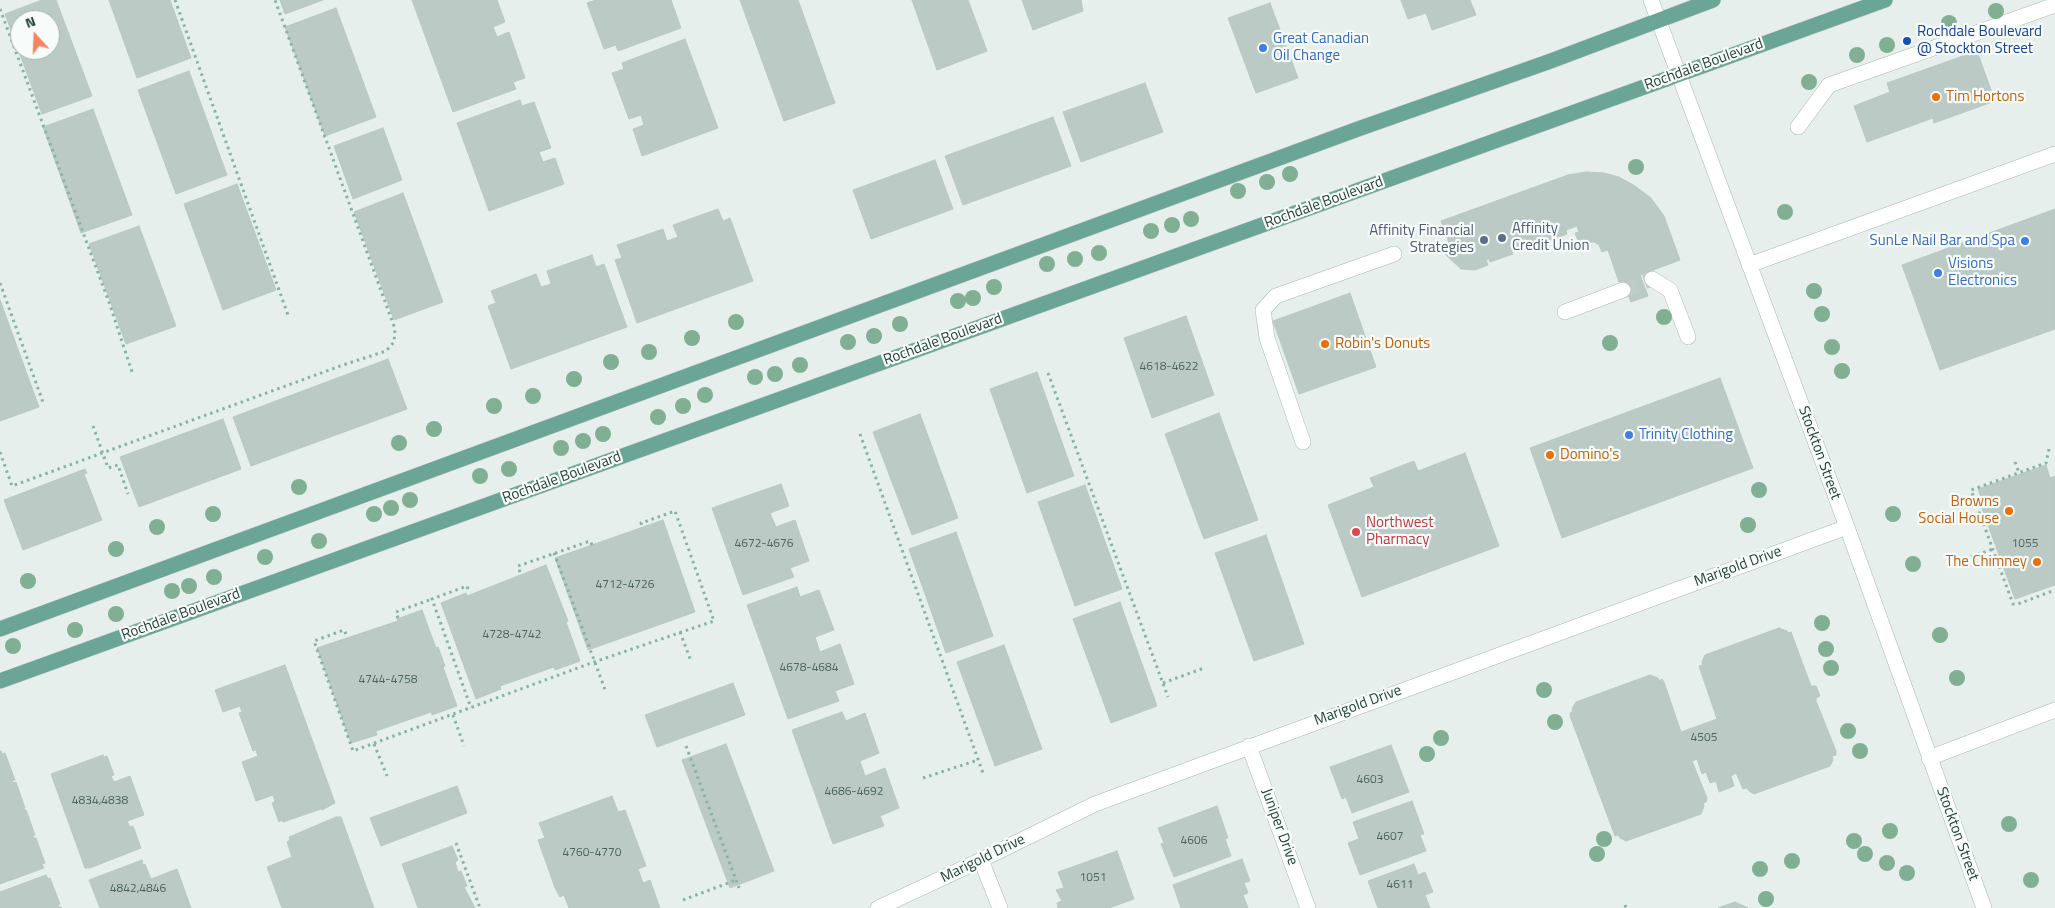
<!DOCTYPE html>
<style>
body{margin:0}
#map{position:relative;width:2055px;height:908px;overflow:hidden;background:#e6efeb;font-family:"Titillium Web",sans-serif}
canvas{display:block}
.north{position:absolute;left:10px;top:10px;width:50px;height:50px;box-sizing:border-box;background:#f7fbf9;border:1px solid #a3b1ad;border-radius:50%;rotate:340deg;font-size:14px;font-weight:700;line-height:20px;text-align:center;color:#24423a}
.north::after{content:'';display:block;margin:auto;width:18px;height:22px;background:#f4845f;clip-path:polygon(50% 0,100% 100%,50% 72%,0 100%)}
</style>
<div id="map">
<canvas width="2055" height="908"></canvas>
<div class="north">N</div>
</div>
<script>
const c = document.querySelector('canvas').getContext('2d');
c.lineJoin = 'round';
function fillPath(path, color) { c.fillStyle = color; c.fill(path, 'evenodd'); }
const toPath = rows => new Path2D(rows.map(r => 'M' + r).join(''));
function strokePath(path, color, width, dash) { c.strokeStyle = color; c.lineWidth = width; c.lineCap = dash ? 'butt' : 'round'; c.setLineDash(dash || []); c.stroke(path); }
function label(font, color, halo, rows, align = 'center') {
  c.font = font + ' "Titillium Web",sans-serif'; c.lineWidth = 4.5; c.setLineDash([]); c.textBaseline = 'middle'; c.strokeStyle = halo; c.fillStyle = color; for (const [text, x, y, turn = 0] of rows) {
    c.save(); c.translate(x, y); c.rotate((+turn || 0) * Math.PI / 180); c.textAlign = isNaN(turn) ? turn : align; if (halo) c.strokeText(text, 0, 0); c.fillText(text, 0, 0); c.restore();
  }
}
const building = toPath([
 [42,0,56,0,92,96,42,114,5,14,42,0],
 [20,20,50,20,50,50,20,50,20,20],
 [109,0,170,0,191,58,137,78,109,0],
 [280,0,323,0,285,14,280,0],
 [412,0,497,0,505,22,493,27,497,37,509,32,525,78,513,82,516,89,453,112,412,0],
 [596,0,671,0,681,28,618,51,616,45,604,49,587,3,596,0],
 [740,0,798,0,835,103,784,121,740,0],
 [912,0,968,0,987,51,937,70,912,0],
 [1022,0,1081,0,1083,11,1033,30,1022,0],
 [1401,0,1470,0,1476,15,1432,30,1426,13,1408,19,1401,0],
 [1270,3,1298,78,1256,93,1228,18,1270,3],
 [336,8,376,117,325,136,285,27,336,8],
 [685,39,718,128,642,156,633,129,644,125,641,115,629,119,612,73,624,69,622,63,685,39],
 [1977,51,1995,101,1934,123,1933,118,1867,142,1854,106,1890,92,1887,83,1977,51],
 [189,71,227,175,176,194,138,90,189,71],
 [1145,83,1163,132,1081,162,1063,112,1145,83],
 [520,100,522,106,534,102,551,148,539,152,543,162,555,158,564,184,489,211,457,123,520,100],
 [93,109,132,215,81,233,43,127,93,109],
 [1053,117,1071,166,963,205,945,156,1053,117],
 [383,128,402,180,353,199,334,146,383,128],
 [935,160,953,209,871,239,853,190,935,160],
 [1586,172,1604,173,1619,177,1635,186,1651,198,1664,216,1680,260,1640,275,1648,296,1631,302,1623,281,1619,282,1608,250,1602,252,1599,245,1594,242,1579,243,1575,233,1579,232,1577,226,1566,230,1567,234,1538,245,1536,241,1511,250,1513,254,1490,262,1489,259,1486,260,1488,265,1475,270,1461,269,1446,255,1445,251,1451,248,1441,221,1568,175,1586,172],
 [237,184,276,290,223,310,184,204,237,184],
 [403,193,443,302,394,320,354,212,403,193],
 [718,209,723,221,730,218,753,281,637,323,615,260,622,258,617,245,663,229,667,241,678,237,673,225,718,209],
 [2055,209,2055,329,1940,370,1902,265,2055,209],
 [139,226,176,326,126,344,89,244,139,226],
 [592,255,596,267,604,264,627,327,511,369,488,306,496,303,491,291,536,274,541,287,551,284,547,271,592,255],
 [1350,293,1376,367,1299,394,1273,321,1350,293],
 [0,300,39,407,0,421,0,300],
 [1186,316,1214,395,1152,418,1124,338,1186,316],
 [388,359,407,409,251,466,233,417,388,359],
 [1037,372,1074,476,1027,493,990,389,1037,372],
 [1720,378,1753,468,1562,538,1530,448,1720,378],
 [1219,413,1258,520,1204,539,1165,434,1219,413],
 [920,414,958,518,912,535,873,432,920,414],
 [223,419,241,469,139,507,120,457,223,419],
 [1465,453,1499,546,1362,597,1328,505,1374,487,1370,478,1414,461,1418,471,1465,453],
 [2046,465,2050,478,2055,476,2055,585,2015,599,1980,503,1983,502,1978,489,2046,465],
 [85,469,87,473,84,474,102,520,23,550,4,500,85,469],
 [781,484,789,506,770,513,776,527,795,520,809,561,790,568,794,577,743,595,712,508,781,484],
 [1085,485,1122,589,1075,606,1038,502,1085,485],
 [663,520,695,612,588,650,555,558,663,520],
 [956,532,993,636,946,653,909,549,956,532],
 [1266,535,1304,644,1254,661,1215,553,1266,535],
 [546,565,568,621,566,622,580,661,555,670,554,667,500,686,501,689,476,699,441,603,466,593,467,596,546,565],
 [797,587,800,597,819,590,834,630,815,637,820,652,840,644,854,684,835,691,839,701,788,719,747,605,797,587],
 [1120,602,1157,706,1111,723,1073,619,1120,602],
 [422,610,436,648,438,647,445,666,443,667,457,706,432,715,431,712,376,731,377,735,351,743,317,648,398,621,397,619,422,610],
 [1779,628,1787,631,1788,633,1791,632,1811,686,1816,686,1820,696,1816,698,1816,701,1836,751,1836,755,1832,756,1833,760,1830,766,1754,794,1749,791,1747,788,1743,789,1736,773,1731,776,1734,786,1719,792,1716,781,1710,783,1706,772,1702,774,1697,759,1692,761,1707,798,1706,802,1703,803,1704,806,1701,814,1626,841,1620,838,1618,835,1615,836,1570,716,1570,713,1573,711,1572,709,1576,702,1650,675,1658,678,1659,681,1662,679,1664,682,1681,732,1717,719,1700,669,1699,666,1703,665,1702,662,1705,655,1779,628],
 [1004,645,1042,749,995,766,957,662,1004,645],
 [285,665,335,803,322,810,321,809,283,822,282,820,279,822,272,803,275,802,273,795,256,801,242,762,258,756,256,750,253,751,239,713,242,712,240,706,223,712,215,690,285,665],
 [733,683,745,715,657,747,645,715,733,683],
 [842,712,846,721,865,713,879,753,860,761,865,776,885,768,899,808,880,816,884,826,833,844,792,730,842,712],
 [726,744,774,871,730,888,682,760,726,744],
 [1391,745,1409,792,1352,813,1346,797,1342,799,1330,767,1391,745],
 [1,751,2,754,5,753,15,780,12,781,13,783,16,782,25,808,22,809,26,810,35,835,33,836,33,838,36,838,45,863,42,864,44,868,0,884,0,752,1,751],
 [103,755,104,757,107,756,114,775,111,776,114,782,130,776,144,815,127,821,130,827,133,826,141,848,90,868,85,868,51,774,103,755],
 [457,786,467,813,381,846,370,818,457,786],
 [612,796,618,812,625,810,646,866,638,869,643,883,650,880,660,908,569,908,564,895,560,897,555,888,538,840,545,838,539,823,612,796],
 [1412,801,1424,834,1420,835,1426,851,1360,875,1348,843,1359,839,1353,822,1412,801],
 [1217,806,1228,838,1225,839,1231,856,1174,877,1161,844,1164,843,1158,828,1217,806],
 [336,817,341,817,374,908,282,908,267,867,292,857,287,842,290,840,289,837,336,817],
 [452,846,458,860,455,862,458,872,461,871,467,886,464,887,475,908,418,908,402,864,452,846],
 [1117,851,1134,899,1109,908,1058,908,1057,903,1062,901,1056,890,1064,888,1058,872,1117,851],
 [1242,859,1250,881,1244,883,1248,893,1243,895,1248,908,1181,908,1173,885,1242,859],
 [142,860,143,865,145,864,151,879,177,869,191,908,100,908,89,880,142,860],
 [1414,864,1418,875,1425,872,1433,892,1425,895,1430,908,1378,908,1368,881,1414,864],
 [46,875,48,879,50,878,60,904,57,905,62,908,0,908,0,892,46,875],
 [1735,902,1748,908,1718,908,1735,902]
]);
const minorTunnel = toPath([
 [1623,290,1652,279]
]);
const path = toPath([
 [175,0,288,315],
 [0,9,110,305,132,372],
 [0,283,44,405],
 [1048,373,1168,697],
 [93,426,108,468,118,465,128,494],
 [860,434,983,773],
 [2049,449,2046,463,1971,490,2013,604,2018,604,2055,590],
 [0,452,12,486,343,365,386,351,394,342,395,329,275,0],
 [2015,462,2019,473],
 [554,553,606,692],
 [1971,557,1993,549],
 [520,572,518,566,590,541,592,545],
 [468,589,467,586,432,599,471,708],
 [398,618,396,612,432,599],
 [680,632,691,661],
 [346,634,344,630,314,641,353,751,594,662,714,621,675,511,641,523,643,528],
 [1163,683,1204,668],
 [453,715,464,746],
 [374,744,387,776],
 [686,746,739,888],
 [923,778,978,760],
 [456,843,480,908],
 [683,900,736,880],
 [1625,905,1626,908]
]);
const minor = toPath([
 [1651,0,1847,527,1984,908],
 [1798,127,1829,85,2055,5],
 [1749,265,2055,154],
 [1652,279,1670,290,1688,337],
 [1565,312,1623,290],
 [1303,442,1267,338,1263,310,1276,296,1394,254],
 [1249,746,1308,908],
 [1929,758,2055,710],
 [981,860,1000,908],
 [878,908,981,860,1095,804,1847,527]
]);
const major = toPath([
 [0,629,1358,129,1548,62,1713,0],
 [0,681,1885,0]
]);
const trees = [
 [1996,11],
 [1949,23],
 [1887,45],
 [1857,55],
 [1809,82],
 [1636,167],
 [1290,174],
 [1267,182],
 [1238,191],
 [1785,212],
 [1191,219],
 [1172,225],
 [1151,231],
 [1099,253],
 [1075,259],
 [1047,264],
 [994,287],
 [1814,291],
 [973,298],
 [958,301],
 [1822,314],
 [1664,317],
 [736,322],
 [900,324],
 [874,336],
 [692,338],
 [848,342],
 [1610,343],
 [1832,347],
 [649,352],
 [611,362],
 [800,365],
 [1842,371],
 [775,374],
 [755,377],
 [574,379],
 [705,395],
 [533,396],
 [494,406],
 [683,406],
 [658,417],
 [434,429],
 [603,434],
 [583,441],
 [399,443],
 [561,448],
 [509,469],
 [480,476],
 [299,487],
 [1759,490],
 [410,500],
 [391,508],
 [213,514],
 [374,514],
 [1893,514],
 [1748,525],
 [157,527],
 [319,541],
 [116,549],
 [265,557],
 [1913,564],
 [214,577],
 [28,581],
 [189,586],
 [172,591],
 [116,614],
 [1822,623],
 [75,630],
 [1940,635],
 [13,646],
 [1826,649],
 [1831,668],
 [1957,678],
 [1544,690],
 [1555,722],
 [1848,731],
 [1441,738],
 [1860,751],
 [1427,754],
 [2009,824],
 [1890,831],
 [1604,839],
 [1854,841],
 [1597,854],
 [1865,854],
 [1792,861],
 [1887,863],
 [1760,869],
 [1907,873],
 [2031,880],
 [1766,899]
];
const markers = [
 [1907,41,5,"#1a4fb4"],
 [1263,48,5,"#3f7fe0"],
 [1936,97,5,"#e8710a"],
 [1502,238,5,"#5c6f8a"],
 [1484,240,5,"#5c6f8a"],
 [2025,241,5,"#3f7fe0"],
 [1938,273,5,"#3f7fe0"],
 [1325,344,5,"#e8710a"],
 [1629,435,5,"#3f7fe0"],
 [1550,455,5,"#e8710a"],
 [2009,511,5,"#e8710a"],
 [1356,532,5,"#e0444e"],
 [2037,562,5,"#e8710a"]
];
const numberNames = [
 ["4618-4622",1169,367],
 ["4672-4676",764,544],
 ["1055",2025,544],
 ["4712-4726",625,585],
 ["4728-4742",512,635],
 ["4678-4684",809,668],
 ["4744-4758",388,680],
 ["4505",1704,738],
 ["4603",1370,780],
 ["4686-4692",854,792],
 ["4834,4838",100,801],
 ["4607",1390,837],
 ["4606",1194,841],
 ["4760-4770",592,853],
 ["1051",1093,878],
 ["4611",1400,885],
 ["4842,4846",138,889]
];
const transitNames = [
 ["Rochdale Boulevard",1917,32],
 ["@ Stockton Street",1917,49]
];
const shopNames = [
 ["Great Canadian",1273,39],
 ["Oil Change",1273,56],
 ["SunLe Nail Bar and Spa",2015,241,"right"],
 ["Visions",1948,264],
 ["Electronics",1948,281],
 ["Trinity Clothing",1639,435]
];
const streetNames = [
 ["Rochdale Boulevard",1704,65,-20],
 ["Rochdale Boulevard",1324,203,-20],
 ["Rochdale Boulevard",943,340,-20],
 ["Stockton Street",1819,453,70],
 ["Rochdale Boulevard",562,478,-20],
 ["Marigold Drive",1738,567,-20],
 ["Rochdale Boulevard",181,615,-20],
 ["Marigold Drive",1358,706,-20],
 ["Juniper Drive",1279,827,70],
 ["Stockton Street",1957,834,70],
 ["Marigold Drive",983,859,-26]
];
const foodNames = [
 ["Tim Hortons",1946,97],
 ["Robin's Donuts",1335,344],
 ["Domino's",1560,455],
 ["Browns",1999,502,"right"],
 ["Social House",1999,519,"right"],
 ["The Chimney",2027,562,"right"]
];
const serviceNames = [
 ["Affinity",1512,229],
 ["Credit Union",1512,246],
 ["Affinity Financial",1474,231,"right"],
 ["Strategies",1474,248,"right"]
];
const healthNames = [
 ["Northwest",1366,523],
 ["Pharmacy",1366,540]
];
fillPath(building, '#bbcac4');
strokePath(building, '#b8c9c2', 1);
strokePath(minorTunnel, '#bfccc8', 15, [15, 8]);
strokePath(minor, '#a8b8b2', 16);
strokePath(major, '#c2cac8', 16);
strokePath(path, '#86b3a5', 3, [2.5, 4]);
strokePath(minor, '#fff', 15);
strokePath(major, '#6aa596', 15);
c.fillStyle = '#80af93';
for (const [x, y] of trees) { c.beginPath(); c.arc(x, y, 8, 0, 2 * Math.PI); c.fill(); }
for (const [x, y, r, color] of markers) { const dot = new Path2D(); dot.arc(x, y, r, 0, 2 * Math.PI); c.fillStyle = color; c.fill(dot); strokePath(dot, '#f7fbf9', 2); }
label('12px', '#4a645c', null, numberNames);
label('15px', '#164399', '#f7fbf9', transitNames, 'left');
label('15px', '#366cbe', '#f7fbf9', shopNames, 'left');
label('15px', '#24423a', '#f7fbf9', streetNames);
label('15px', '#c56008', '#f7fbf9', foodNames, 'left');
label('15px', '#4e5e75', '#f7fbf9', serviceNames, 'left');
label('15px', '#be3a42', '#f7fbf9', healthNames, 'left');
</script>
